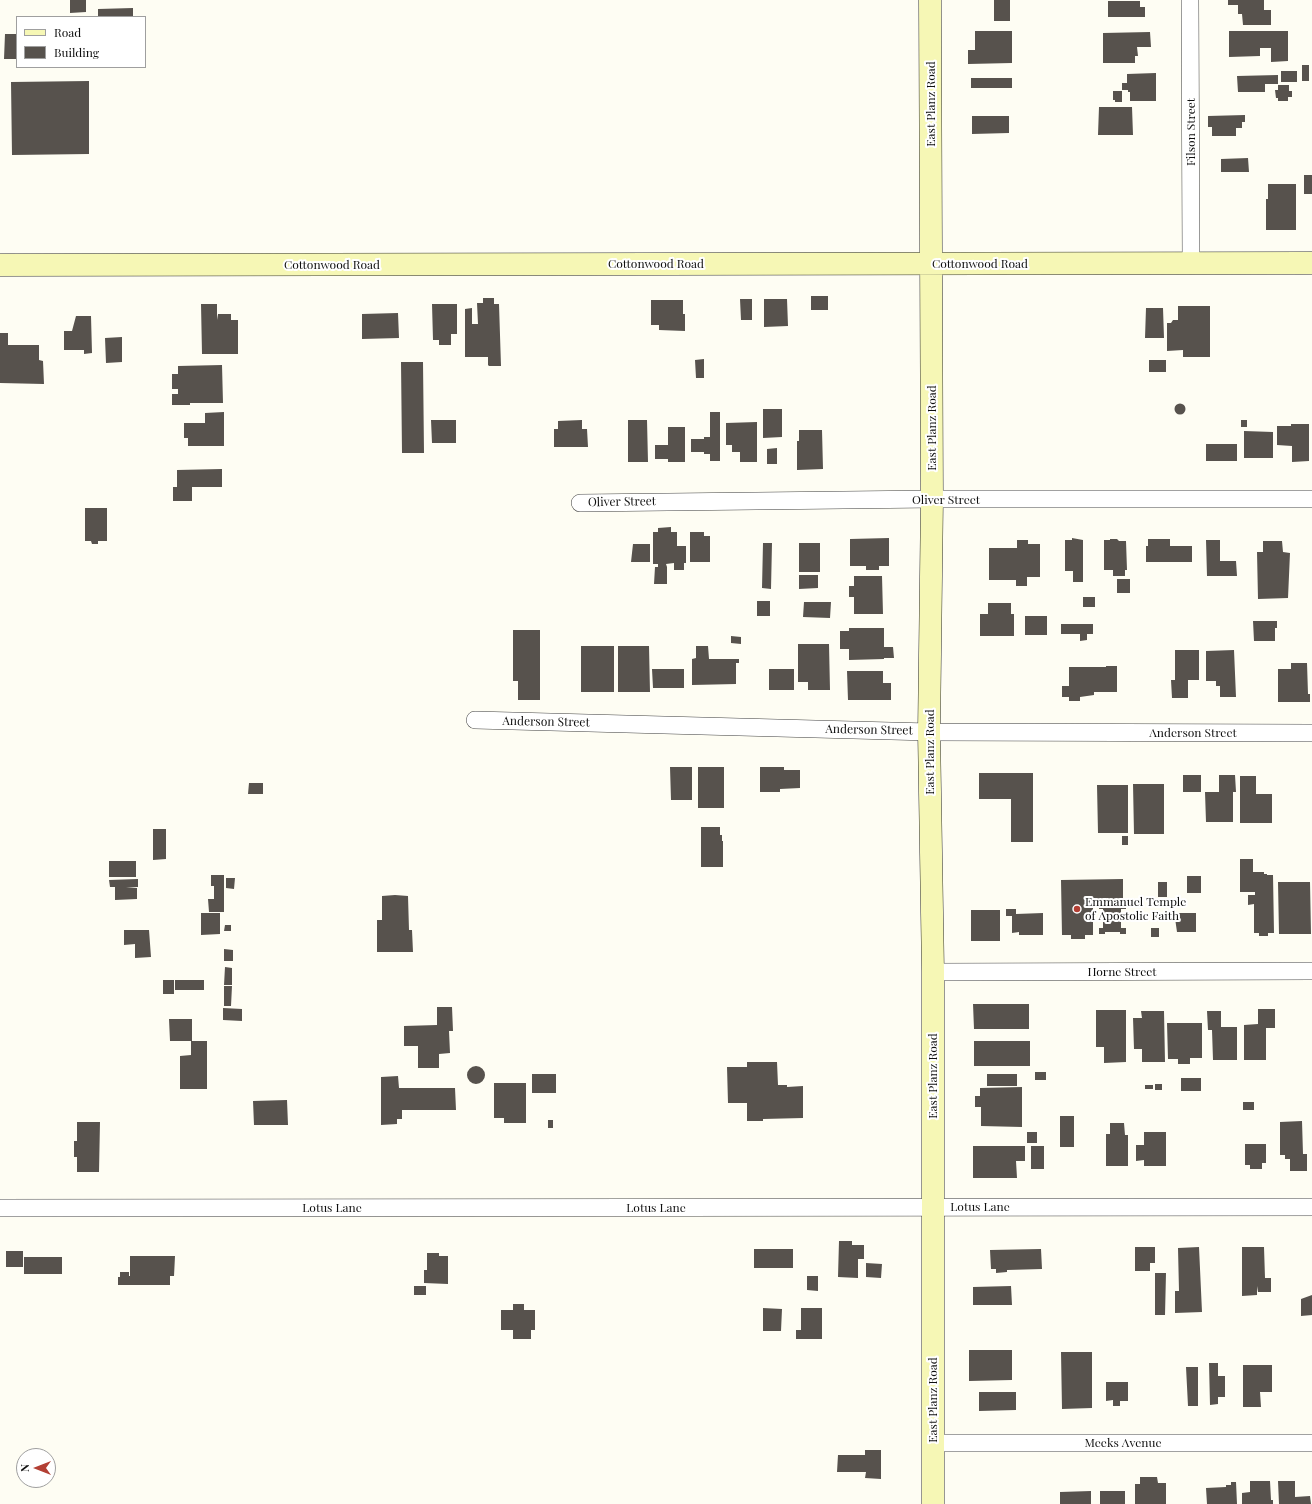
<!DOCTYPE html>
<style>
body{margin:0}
#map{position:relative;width:1312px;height:1504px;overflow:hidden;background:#fefdf3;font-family:"Playfair Display",serif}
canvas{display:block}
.legend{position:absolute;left:16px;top:16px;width:130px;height:52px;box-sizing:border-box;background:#fff;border:1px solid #9f9f9f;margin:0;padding:5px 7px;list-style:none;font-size:12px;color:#0f0f0f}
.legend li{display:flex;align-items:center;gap:8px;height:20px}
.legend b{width:20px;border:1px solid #9f9f9f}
.north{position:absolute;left:16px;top:1448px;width:40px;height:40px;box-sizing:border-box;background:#fff;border:1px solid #9f9f9f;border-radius:50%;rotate:270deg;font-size:11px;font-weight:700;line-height:16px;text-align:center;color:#0f0f0f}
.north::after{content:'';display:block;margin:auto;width:14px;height:18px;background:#b33f34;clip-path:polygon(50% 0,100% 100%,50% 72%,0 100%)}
</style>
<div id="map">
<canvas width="1312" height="1504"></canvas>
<ul class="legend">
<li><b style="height:5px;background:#f6f7b5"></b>Road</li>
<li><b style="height:11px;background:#57524d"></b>Building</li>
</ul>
<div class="north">N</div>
</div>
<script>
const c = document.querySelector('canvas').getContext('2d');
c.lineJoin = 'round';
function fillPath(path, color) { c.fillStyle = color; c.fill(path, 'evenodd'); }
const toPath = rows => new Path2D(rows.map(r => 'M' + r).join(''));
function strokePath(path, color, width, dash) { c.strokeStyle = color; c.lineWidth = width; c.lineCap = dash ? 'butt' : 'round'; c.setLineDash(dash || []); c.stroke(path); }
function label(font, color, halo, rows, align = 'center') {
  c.font = font + ' "Playfair Display",serif'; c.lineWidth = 4; c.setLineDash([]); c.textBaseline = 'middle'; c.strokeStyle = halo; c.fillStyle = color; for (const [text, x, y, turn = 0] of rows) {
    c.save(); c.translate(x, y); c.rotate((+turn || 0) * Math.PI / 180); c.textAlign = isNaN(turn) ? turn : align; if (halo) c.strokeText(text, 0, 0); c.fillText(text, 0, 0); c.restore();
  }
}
const building = toPath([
 [70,0,86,0,86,12,70,13],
 [994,0,1010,0,1010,21,994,21],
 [1228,0,1264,0,1264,10,1271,10,1271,25,1243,25,1242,14,1238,14,1238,5,1228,5],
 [1108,1,1140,1,1140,7,1145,7,1145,17,1108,17],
 [133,8,133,17,98,17,98,9],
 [975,31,1012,31,1012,63,968,64,968,50,975,50],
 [1229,31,1288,31,1288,61,1271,62,1271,48,1260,48,1260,56,1229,57],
 [1150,32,1151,47,1137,47,1138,56,1135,56,1135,63,1103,63,1103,33],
 [5,34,17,34,17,59,4,59],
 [1302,65,1309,65,1309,81,1302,81],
 [1281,71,1297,71,1297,82,1281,82],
 [1156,73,1156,101,1130,101,1130,92,1128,92,1128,90,1122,90,1122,83,1127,83,1127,74],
 [1278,75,1278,84,1265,84,1265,92,1238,92,1237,76],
 [971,78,1012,78,1012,88,971,88],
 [89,81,89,154,12,155,11,82],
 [1278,85,1289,85,1289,91,1292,91,1292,97,1288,97,1288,101,1278,101,1278,98,1276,98,1275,90,1278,90],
 [1113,91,1122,91,1122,102,1115,102,1115,100,1113,100],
 [1099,107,1132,107,1133,135,1098,135],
 [1245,115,1245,122,1242,122,1242,128,1236,128,1236,136,1212,136,1212,127,1208,127,1208,116],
 [972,116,1009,116,1009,133,972,134],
 [1248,158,1249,172,1221,172,1221,159],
 [1304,175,1312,175,1312,194,1304,194],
 [1268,184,1296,184,1296,230,1266,230,1266,199,1268,199],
 [811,296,828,296,828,310,811,310],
 [483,298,494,298,494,304,499,304,501,366,489,366,488,365,488,357,465,357,465,309,472,308,472,324,478,324,477,303,483,303],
 [740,299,752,299,752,320,741,320],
 [764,299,787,299,788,326,764,327],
 [651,300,683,300,683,314,685,314,685,331,659,330,659,325,651,325],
 [201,304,217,304,217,320,218,314,231,314,231,320,238,320,238,354,202,354],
 [432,304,457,304,457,334,451,334,451,345,439,345,439,340,433,340],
 [1178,306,1210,306,1210,357,1183,357,1183,350,1167,351,1167,323,1171,323,1173,320,1178,320],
 [1146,308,1163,308,1164,338,1145,338],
 [398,313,399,338,362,339,362,314],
 [76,316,91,316,92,353,84,354,84,350,64,350,64,331,72,331],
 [0,333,8,333,8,345,39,345,39,360,43,361,44,384,0,383],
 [122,337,122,362,106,363,105,338],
 [704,359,704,378,696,378,695,360],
 [1149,360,1166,360,1166,372,1149,372],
 [401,362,423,362,424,453,402,453],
 [222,365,223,403,190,403,190,405,172,405,172,394,178,394,178,389,172,389,172,374,178,374,178,366],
 '1174.5 409a5.5 5.5 0 1 1 11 0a5.5 5.5 0 1 1-11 0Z',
 [763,409,782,409,782,437,763,438],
 [224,412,224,446,188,446,188,438,184,438,184,423,205,423,205,413],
 [710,412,720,412,720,461,710,461,710,454,704,454,704,452,691,452,691,439,704,439,704,437,710,437],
 [431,420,456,420,456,443,432,443],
 [582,420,582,429,587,429,588,447,554,447,554,429,558,429,558,421],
 [628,420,647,420,648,462,628,462],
 [1241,420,1247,420,1247,427,1241,427],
 [757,422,757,462,740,462,740,452,732,452,732,445,726,445,726,423],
 [1291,424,1309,424,1309,461,1292,462,1292,446,1277,445,1277,426,1291,426],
 [668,427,685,427,685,462,668,462,668,459,655,459,655,445,668,445],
 [799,430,822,430,823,469,797,470,797,441,799,441],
 [1244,431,1273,432,1273,458,1244,458],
 [1206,444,1237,444,1237,461,1206,461],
 [777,448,777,464,767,464,767,449],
 [222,469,222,487,192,487,192,501,173,501,173,487,177,487,177,470],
 [85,508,107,508,107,541,98,541,98,544,92,544,91,541,85,541],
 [671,527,671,532,677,532,677,546,686,546,686,563,684,563,684,570,674,570,674,563,666,564,667,567,667,584,654,584,655,567,658,567,658,564,653,564,653,532,658,532,658,528],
 [690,532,704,532,704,536,710,536,710,562,690,562],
 [889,538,889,566,879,566,879,570,866,570,866,566,850,566,850,539],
 [1072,538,1083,540,1083,582,1073,582,1073,571,1065,571,1065,540,1072,540],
 [1110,539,1117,539,1119,541,1126,541,1127,570,1125,570,1125,576,1113,576,1113,570,1104,570,1104,540,1110,540],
 [1148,539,1170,539,1170,546,1192,546,1192,562,1146,562,1146,546,1148,546],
 [1017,540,1028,540,1028,544,1040,544,1040,577,1027,577,1027,586,1016,586,1016,580,989,580,989,548,1017,548],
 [1206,540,1220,540,1220,561,1236,561,1237,576,1207,576],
 [1263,541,1282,541,1283,552,1290,553,1288,598,1258,599,1257,552,1263,552],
 [763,543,772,543,771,589,762,588],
 [799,543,820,543,820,572,799,572],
 [633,544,650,544,650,562,631,562],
 [799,575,818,575,818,588,799,589],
 [854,576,882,576,883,614,854,614,854,597,849,597,849,586,854,586],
 [1117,579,1130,579,1130,593,1117,593],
 [1083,597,1095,597,1095,607,1083,607],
 [757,601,770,601,770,616,757,616],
 [804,602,831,602,830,618,803,617],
 [988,603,1011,603,1011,614,1014,614,1014,636,980,636,980,614,988,614],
 [1025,616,1047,616,1047,635,1025,635],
 [1253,621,1277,621,1277,628,1275,628,1275,641,1254,641],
 [1061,624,1093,624,1093,634,1087,634,1087,640,1080,641,1080,634,1061,634],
 [849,628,884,628,884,647,893,647,894,658,884,658,884,659,849,660,849,649,840,649,840,631,849,631],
 [513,630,540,630,540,700,518,700,518,681,513,681],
 [731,636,741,637,741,644,731,643],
 [798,644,829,644,830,690,808,690,808,682,798,682],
 [581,646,614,646,614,692,581,692],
 [618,646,649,646,650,692,618,692],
 [696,646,708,646,709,659,739,659,739,663,736,663,736,684,692,685,692,659,696,658],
 [1175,650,1199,650,1199,680,1188,680,1188,698,1172,698,1171,680,1175,680],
 [1234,650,1236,697,1220,697,1220,686,1216,686,1216,681,1206,681,1206,651],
 [1291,663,1307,663,1308,694,1310,694,1310,702,1278,702,1278,669,1291,669],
 [1106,666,1117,666,1117,692,1094,692,1094,695,1080,697,1080,701,1069,701,1069,697,1062,697,1062,686,1069,686,1069,667,1106,667],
 [652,669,684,669,684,688,653,688],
 [769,669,794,669,794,690,769,690],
 [847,671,883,671,883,683,891,683,891,700,848,700],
 [670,767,692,767,692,800,671,800],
 [698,767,724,767,724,808,698,808],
 [760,767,784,767,784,770,800,770,800,788,780,789,780,792,760,792],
 [979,773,1033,773,1033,842,1011,842,1011,799,979,799],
 [1183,775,1201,775,1201,792,1183,792],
 [1219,775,1235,775,1236,792,1233,792,1233,822,1206,822,1205,792,1219,792],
 [1240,776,1256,776,1256,794,1272,794,1272,823,1240,823],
 [249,783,263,783,263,794,248,794],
 [1133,784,1164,784,1164,834,1134,834],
 [1097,785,1128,785,1128,833,1098,833],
 [701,827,720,827,720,835,722,835,722,841,723,841,723,867,701,867],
 [153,829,166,829,166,859,153,860],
 [1122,836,1128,836,1128,845,1122,845],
 [1240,859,1253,859,1253,872,1264,872,1264,874,1267,874,1267,875,1273,875,1274,933,1268,933,1268,936,1259,936,1259,933,1254,933,1254,904,1248,905,1248,895,1255,895,1255,892,1240,892],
 [109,861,136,861,136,877,109,877],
 [211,875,224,875,224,912,209,912,208,899,214,899,214,886,211,886],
 [1187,876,1201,876,1201,893,1187,893],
 [226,878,235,878,234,889,226,888],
 [138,879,138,887,126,887,137,888,137,899,115,900,115,887,110,887,109,880],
 [1123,879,1123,904,1126,904,1126,909,1121,909,1121,928,1126,928,1126,934,1120,934,1120,932,1105,932,1105,934,1099,934,1099,928,1103,928,1103,909,1099,909,1099,906,1093,906,1093,935,1085,935,1085,939,1071,939,1071,935,1062,935,1061,880],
 [1158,882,1167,882,1167,897,1158,897],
 [1278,882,1310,882,1311,934,1279,934],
 [395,895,408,896,409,930,412,930,413,952,377,952,377,920,382,920,382,896],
 [1006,909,1016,909,1016,914,1043,913,1043,935,1019,935,1019,932,1012,933,1012,916,1006,916],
 [971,910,1000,910,1000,941,971,941],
 [201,913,220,913,220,934,201,935],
 [1177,913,1196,913,1196,932,1177,932,1175,918,1177,918],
 [225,925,231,925,231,931,224,931],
 [1151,928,1159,928,1159,937,1151,937],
 [124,930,149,930,151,957,135,958,135,944,124,945],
 [224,949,233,950,233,961,224,961],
 [225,967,232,968,232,985,224,985],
 [163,980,174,980,174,994,163,994],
 [175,980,204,980,204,990,175,990],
 [224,986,232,986,231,1006,224,1006],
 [973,1004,1029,1004,1029,1029,974,1029],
 [437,1007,452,1007,453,1031,449,1031,450,1053,439,1054,439,1068,418,1068,418,1046,404,1046,404,1026,437,1025],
 [223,1008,242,1009,242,1021,223,1020],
 [1258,1009,1275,1009,1275,1028,1266,1028,1266,1060,1244,1060,1244,1025,1258,1024],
 [1096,1010,1126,1010,1126,1062,1104,1063,1104,1047,1096,1047],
 [1141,1011,1164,1011,1165,1062,1142,1062,1142,1049,1134,1049,1133,1018,1142,1018],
 [1207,1011,1221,1011,1221,1027,1237,1027,1237,1060,1213,1060,1212,1030,1208,1030],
 [169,1019,192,1019,192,1041,170,1041],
 [1167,1023,1202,1023,1202,1058,1190,1058,1190,1064,1178,1064,1178,1059,1168,1059],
 [191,1041,207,1041,207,1089,180,1089,180,1056,191,1055],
 [974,1041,1030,1041,1030,1066,974,1066],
 [747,1062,777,1062,778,1085,787,1085,787,1087,803,1086,803,1118,763,1119,763,1121,747,1121,747,1103,728,1103,727,1067,747,1067],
 '467 1075a9 9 0 1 1 18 0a9 9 0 1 1-18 0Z',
 [1035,1072,1046,1072,1046,1080,1035,1080],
 [532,1074,556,1074,556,1093,532,1093],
 [987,1074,1017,1074,1017,1086,987,1086],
 [398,1076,399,1088,455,1088,456,1110,402,1110,402,1119,397,1119,397,1124,381,1125,381,1077],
 [1181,1078,1201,1078,1201,1091,1181,1091],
 [494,1083,526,1083,526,1123,504,1123,504,1118,494,1118],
 [1155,1084,1162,1084,1162,1090,1155,1090],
 [1145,1085,1153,1085,1153,1089,1145,1089],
 [1022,1087,1022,1127,981,1126,981,1107,975,1107,975,1096,980,1096,980,1088],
 [287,1100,288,1125,254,1125,253,1101],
 [1243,1102,1254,1102,1254,1110,1243,1110],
 [1060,1116,1074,1116,1074,1147,1060,1147],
 [548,1120,553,1120,553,1128,548,1128],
 [1302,1121,1303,1154,1307,1154,1307,1171,1290,1171,1290,1159,1285,1159,1285,1155,1280,1155,1280,1122],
 [77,1122,100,1122,99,1172,77,1172,77,1157,74,1157,74,1141,77,1141],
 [1110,1123,1124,1123,1125,1135,1128,1135,1128,1166,1106,1166,1106,1134,1110,1134],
 [1027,1132,1037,1132,1037,1143,1027,1143],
 [1144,1132,1166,1132,1166,1166,1144,1166,1144,1160,1136,1161,1136,1145,1144,1145],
 [1245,1144,1266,1144,1266,1163,1262,1163,1262,1169,1250,1169,1250,1165,1245,1165],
 [973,1146,1025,1146,1025,1161,1016,1161,1017,1178,973,1178],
 [1031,1146,1044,1146,1044,1169,1031,1169],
 [839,1241,852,1241,852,1245,864,1245,864,1259,858,1259,858,1278,838,1277],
 [1135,1247,1155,1247,1155,1263,1150,1263,1150,1271,1135,1271],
 [1199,1247,1202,1312,1175,1313,1175,1291,1179,1291,1178,1248],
 [1242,1247,1264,1247,1265,1278,1271,1278,1271,1292,1258,1292,1257,1286,1257,1295,1242,1296],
 [754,1249,793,1249,793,1268,754,1268],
 [1041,1249,1042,1269,1007,1270,1007,1272,996,1273,996,1269,991,1269,990,1250],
 [6,1251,23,1251,23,1267,6,1267],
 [427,1253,439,1253,439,1256,448,1256,448,1284,424,1283,424,1270,427,1270],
 [130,1256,175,1256,174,1276,170,1276,170,1285,118,1285,118,1277,120,1277,120,1272,129,1272,129,1276,130,1276],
 [24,1257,62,1257,62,1274,24,1274],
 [866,1263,882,1264,881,1278,866,1277],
 [1155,1273,1166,1273,1165,1315,1155,1315],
 [807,1276,818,1276,818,1291,807,1290],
 [414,1286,426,1286,426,1295,414,1295],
 [1011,1286,1012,1305,973,1305,973,1287],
 [1312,1295,1312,1315,1301,1316,1301,1299],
 [513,1304,524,1304,524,1310,535,1310,535,1330,531,1330,531,1339,513,1339,513,1330,501,1330,501,1310,513,1310],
 [763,1308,782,1309,781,1331,763,1331],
 [801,1308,822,1308,822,1339,796,1339,796,1330,801,1330],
 [969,1350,1012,1350,1012,1380,969,1381],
 [1061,1352,1092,1352,1092,1408,1062,1409],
 [1209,1363,1218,1363,1218,1376,1225,1376,1225,1397,1218,1397,1218,1404,1210,1405],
 [1243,1365,1272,1365,1272,1392,1260,1392,1261,1407,1243,1407],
 [1186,1367,1198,1367,1198,1406,1188,1406],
 [1106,1382,1128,1382,1128,1401,1120,1401,1120,1406,1113,1406,1113,1400,1106,1401],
 [979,1392,1016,1392,1016,1410,979,1411],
 [865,1450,881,1450,881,1479,865,1478,866,1472,837,1472,838,1455,865,1455],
 [1140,1477,1157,1477,1158,1483,1166,1483,1166,1504,1135,1504,1135,1484,1140,1484],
 [1250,1481,1270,1481,1271,1500,1273,1500,1273,1504,1242,1504,1242,1493,1250,1492],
 [1278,1481,1295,1481,1295,1497,1310,1496,1311,1504,1279,1504],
 [1231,1482,1236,1482,1237,1504,1207,1504,1206,1488,1226,1487,1226,1485,1231,1485],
 [1091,1491,1091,1504,1060,1504,1060,1492],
 [1100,1491,1125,1491,1125,1504,1100,1504]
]);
const street = toPath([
 [1190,0,1191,263],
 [580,503,932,499,1312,499],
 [475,720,929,732,1312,733],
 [933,972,1312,971],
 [0,1208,1312,1207],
 [933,1443,1312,1443]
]);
const secondary = toPath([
 [930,0,932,499,929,732,933,972,933,1504],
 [0,265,1312,263]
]);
const markers = [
 [1077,909,4,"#b33f34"]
];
const streetNames = [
 ["East Planz Road",931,104,-90],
 ["Filson Street",1191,132,-90],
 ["Cottonwood Road",656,264],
 ["Cottonwood Road",980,264],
 ["Cottonwood Road",332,265],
 ["East Planz Road",932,428,-90],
 ["Oliver Street",946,500],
 ["Oliver Street",622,502,-1],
 ["Anderson Street",546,722,1],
 ["Anderson Street",869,730,1],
 ["Anderson Street",1193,733],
 ["East Planz Road",930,752,-90],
 ["Horne Street",1122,972],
 ["East Planz Road",933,1076,-90],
 ["Lotus Lane",980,1207],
 ["Lotus Lane",332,1208],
 ["Lotus Lane",656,1208],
 ["East Planz Road",933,1400,-90],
 ["Meeks Avenue",1123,1443]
];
const poiNames = [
 ["Emmanuel Temple",1085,902],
 ["of Apostolic Faith",1085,916]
];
fillPath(building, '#57524d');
strokePath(street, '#424242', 18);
strokePath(secondary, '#313131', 23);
strokePath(street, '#fff', 17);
strokePath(secondary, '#f6f7b5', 22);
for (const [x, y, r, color] of markers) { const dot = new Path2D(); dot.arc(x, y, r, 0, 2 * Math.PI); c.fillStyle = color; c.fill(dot); strokePath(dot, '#fff', 1.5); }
label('12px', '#0f0f0f', '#fff', streetNames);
label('12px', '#0f0f0f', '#fff', poiNames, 'left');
</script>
